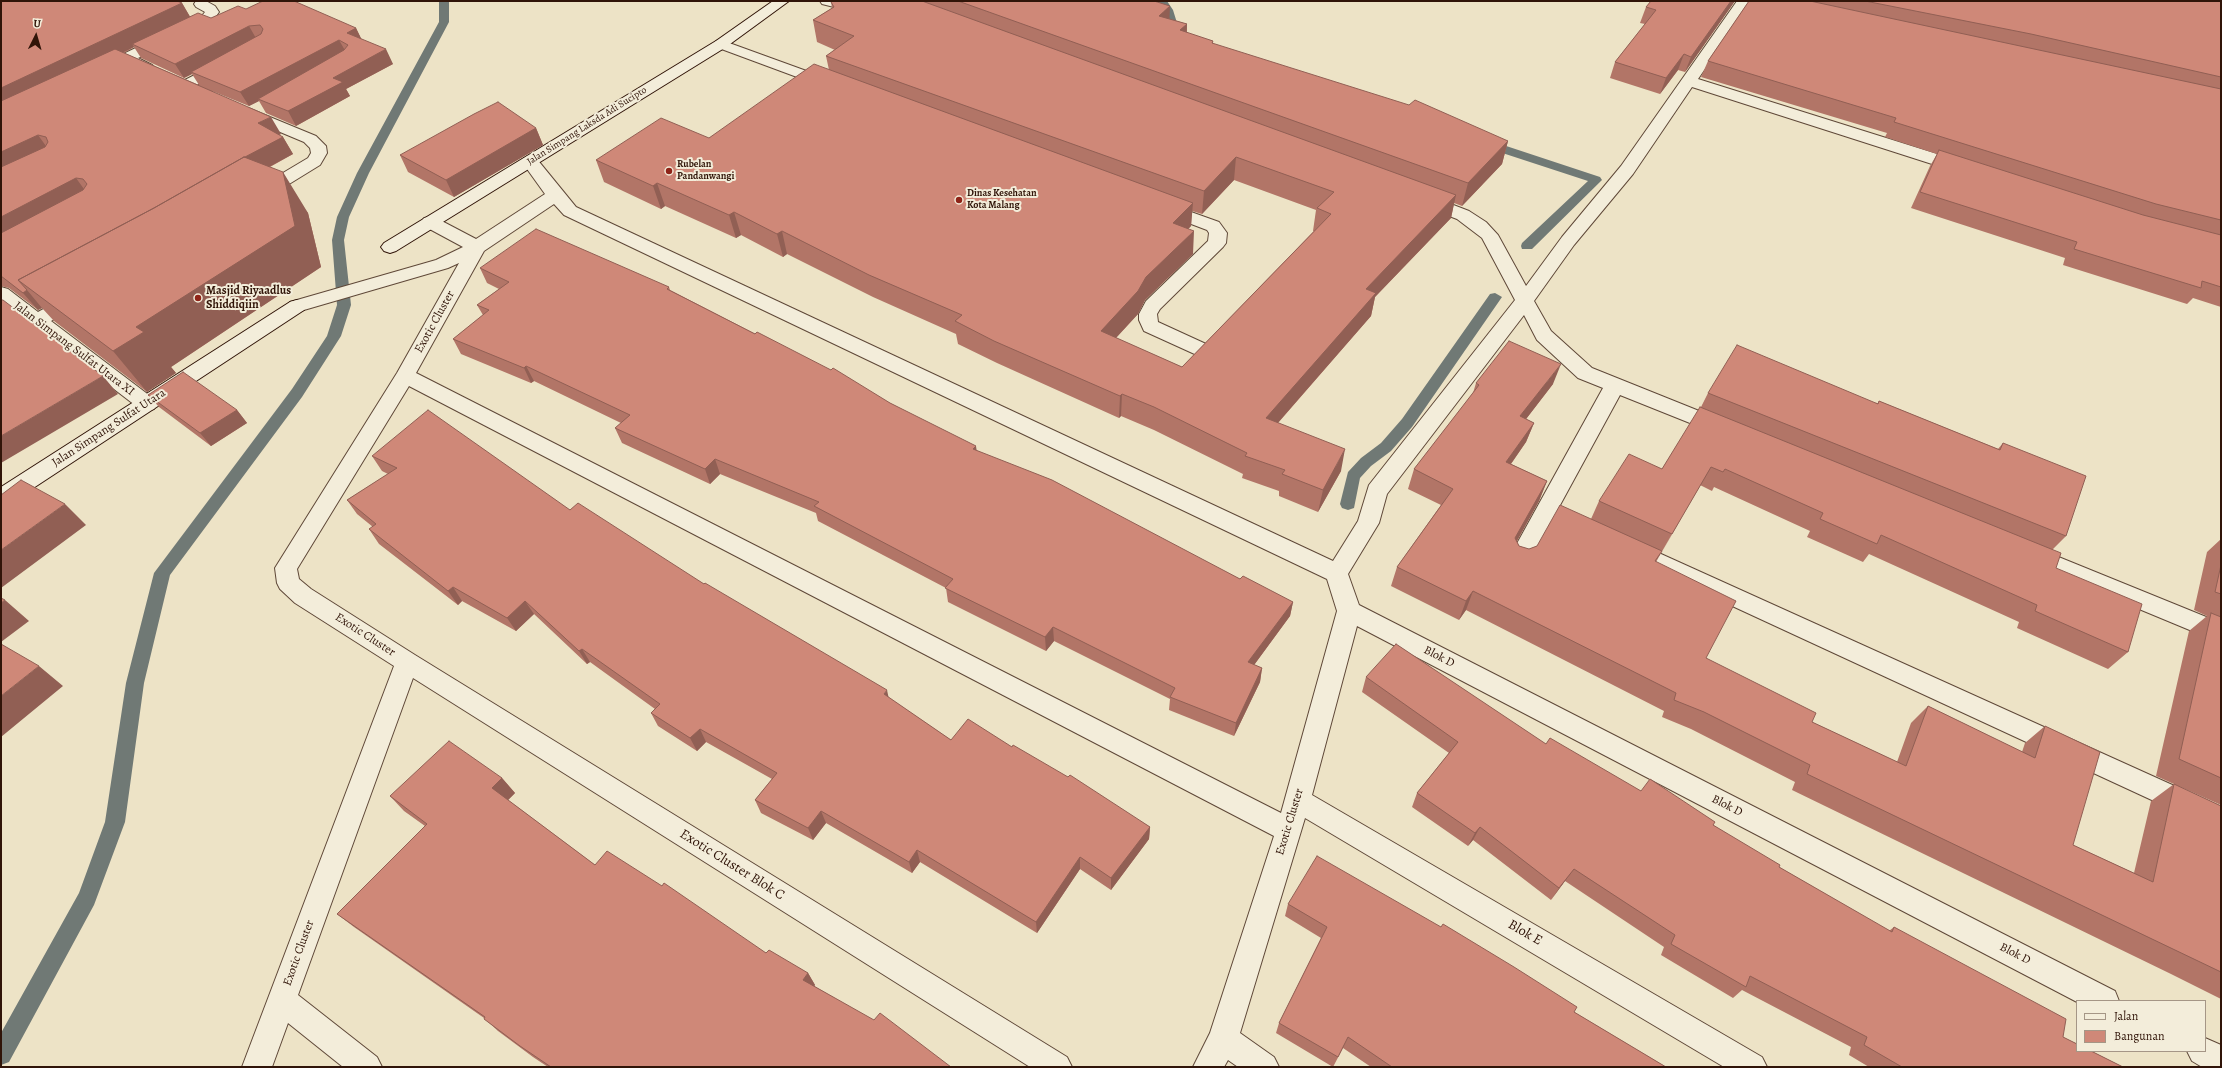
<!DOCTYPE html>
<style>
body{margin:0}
#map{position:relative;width:2222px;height:1068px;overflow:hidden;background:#ede3c6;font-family:Alegreya,serif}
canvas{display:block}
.frame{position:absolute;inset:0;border:2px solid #301408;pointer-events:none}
.legend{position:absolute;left:2076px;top:1000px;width:130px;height:52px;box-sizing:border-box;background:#f3edda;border:1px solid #a59686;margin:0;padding:5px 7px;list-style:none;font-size:12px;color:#301408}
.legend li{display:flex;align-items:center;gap:8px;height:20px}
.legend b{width:20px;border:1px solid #a59686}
.north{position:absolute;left:16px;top:16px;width:40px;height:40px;-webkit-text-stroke:3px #f3edda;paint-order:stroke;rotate:5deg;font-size:11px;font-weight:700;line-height:16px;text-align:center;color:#301408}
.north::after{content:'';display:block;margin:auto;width:14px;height:18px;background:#301408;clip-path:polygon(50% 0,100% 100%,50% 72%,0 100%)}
</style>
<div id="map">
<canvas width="2222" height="1068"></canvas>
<div class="frame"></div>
<ul class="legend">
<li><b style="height:5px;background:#f3edda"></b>Jalan</li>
<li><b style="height:11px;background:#cf8878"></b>Bangunan</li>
</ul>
<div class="north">U</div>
</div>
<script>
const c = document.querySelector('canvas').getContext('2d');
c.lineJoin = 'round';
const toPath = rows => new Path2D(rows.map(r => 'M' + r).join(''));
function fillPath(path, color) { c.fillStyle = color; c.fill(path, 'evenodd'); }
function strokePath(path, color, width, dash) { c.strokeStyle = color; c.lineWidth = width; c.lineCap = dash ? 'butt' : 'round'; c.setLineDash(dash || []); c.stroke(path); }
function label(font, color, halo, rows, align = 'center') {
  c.font = font + ' Alegreya,serif'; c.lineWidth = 4; c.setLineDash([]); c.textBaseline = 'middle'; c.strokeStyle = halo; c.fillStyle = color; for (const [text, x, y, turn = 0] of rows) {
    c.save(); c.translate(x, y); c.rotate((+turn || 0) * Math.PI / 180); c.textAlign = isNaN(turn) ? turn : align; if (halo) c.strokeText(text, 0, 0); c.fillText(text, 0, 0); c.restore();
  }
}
const stream = toPath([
 [439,1,449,1,449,22,369,173,349,217,344,240,351,305,341,336,302,397,170,575,144,683,125,822,94,905,9,1062,1,1065,1,1033,79,893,105,822,126,683,154,573,292,389,327,336,337,305,332,240,337,217,357,173,439,22,439,1],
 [1157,1,1167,1,1173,10,1182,39,1181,41,1173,41,1170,37,1163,10,1157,1],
 [1485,139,1600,177,1602,180,1532,249,1522,249,1521,246,1522,243,1588,181,1481,146,1479,143,1481,140,1485,139],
 [1495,293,1502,297,1412,427,1391,451,1371,466,1360,478,1354,508,1348,510,1342,508,1340,504,1348,472,1361,458,1381,443,1402,419,1490,294,1495,293]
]);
const street = toPath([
 [196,1,206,1,215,6,219,12,211,23,138,58,152,65,155,68,152,71,142,71,121,61,118,58,121,55,201,17,205,12,196,7,194,4,196,1],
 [820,1,864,1,862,4,842,9,822,4,820,1],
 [1737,1,1751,1,1698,79,1969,164,1971,168,1969,172,1957,172,1692,87,1633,174,1574,245,1534,301,1551,331,1592,368,1729,423,1732,428,1729,433,1722,435,1715,433,1620,395,1559,507,1590,521,1593,527,1590,533,1582,535,1551,522,1528,564,1520,567,1512,564,1509,558,1603,388,1578,378,1537,340,1524,315,1387,494,1379,523,1348,574,1359,605,2115,991,2119,1001,2077,1002,1357,626,1312,795,1762,1057,1767,1067,1724,1067,1305,818,1240,1033,1274,1057,1279,1067,1238,1067,1228,1060,1224,1067,1193,1067,1210,1033,1274,836,409,386,297,569,299,579,311,589,415,655,1067,1057,1072,1067,1030,1067,413,678,298,995,377,1057,382,1067,343,1067,288,1023,272,1067,242,1067,394,666,295,603,280,589,277,583,275,568,397,373,459,263,448,268,297,312,290,310,288,306,290,302,436,260,463,247,424,226,421,222,424,218,430,217,436,218,476,239,545,194,522,162,524,158,536,158,576,207,1333,561,1358,521,1369,485,1515,300,1482,238,1457,219,1418,204,1415,200,1418,196,1430,196,1469,211,1486,222,1498,235,1526,286,1562,237,1621,166,1737,1],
 [554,204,564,215,1327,579,1337,611,1281,813,416,373,484,251,554,204],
 [721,40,834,81,837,84,834,87,824,87,716,47,714,44,716,41,721,40],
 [222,61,227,63,230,66,227,69,189,89,179,89,176,86,179,83,222,61],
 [248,108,316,136,326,146,327,153,320,165,268,197,256,197,253,193,256,189,308,158,311,153,310,148,304,142,242,116,240,113,242,110,248,108],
 [1163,202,1219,222,1227,233,1226,243,1223,247,1160,309,1157,314,1158,322,1206,344,1209,349,1206,354,1199,356,1144,331,1139,320,1139,314,1146,301,1208,241,1209,233,1207,230,1157,211,1154,207,1157,203,1163,202],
 [1,287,8,289,38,312,67,296,74,294,81,296,83,300,81,304,51,321,154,399,157,404,154,409,147,411,140,409,1,302,1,287],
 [1630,540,2221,807,2221,832,1622,555,1619,549,1622,543,1630,540],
 [2029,545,2221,623,2221,643,2021,560,2018,554,2021,548,2029,545],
 [2205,1038,2221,1045,2221,1067,2202,1067,2192,1061,2187,1051,2205,1051,2205,1038]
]);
const secondary = toPath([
 [773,1,789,1,726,47,396,251,390,253,384,251,381,247,384,243,716,41,773,1],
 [297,300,304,302,306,306,304,310,9,504,1,506,1,487,290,302,297,300]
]);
const wall = toPath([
 [1,1,182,3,190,17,211,18,246,9,356,28,361,39,393,64,346,89,350,96,296,126,266,113,259,101,249,106,212,91,281,134,279,135,283,137,293,154,270,167,308,213,321,267,171,367,176,373,147,392,54,321,42,308,38,310,9,288,1,286],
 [134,47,141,58,184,78,192,74,199,85,124,53],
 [833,1,1154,1,1170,19,1187,24,1187,33,1213,41,1213,44,1508,141,1502,164,1462,206,1454,203,1451,218,1375,297,1371,316,1278,423,1341,471,1318,512,1279,496,1279,491,1242,478,1243,474,1154,430,1121,416,1119,418,997,363,958,344,956,334,873,297,787,254,783,257,741,235,736,238,665,206,661,209,604,182,596,160,709,138,829,70,826,56,835,50,817,42,813,20,832,8,831,2],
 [1234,180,1316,210,1313,231,1314,231,1182,367,1116,338,1138,314,1145,300,1193,254,1188,229,1191,226,1192,211,1202,214],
 [1651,1,1735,1,1685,72,1678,70,1660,94,1610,78,1615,62,1645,24,1640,23,1646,7],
 [1749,1,2221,1,2221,307,2193,298,2187,304,2063,265,2065,258,1911,208,1930,166,1937,154,1885,137,1887,133,1701,77,1708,61],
 [536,128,543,145,454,197,408,172,400,155],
 [480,268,669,287,670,290,890,403,976,450,1240,579,1293,602,1290,616,1254,665,1262,668,1260,682,1234,736,1169,710,1170,699,1054,641,1046,651,948,602,946,588,818,521,816,513,720,474,710,484,622,443,615,428,621,423,534,381,531,383,461,354,453,339,483,315,477,305,499,289,487,283],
 [1476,383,1553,384,1526,419,1534,423,1526,442,1511,464,1547,481,1539,501,1517,541,1519,546,1529,549,1537,546,1591,519,1599,501,1662,469,1701,407,1708,393,1878,403,1879,401,1998,449,2003,443,2066,536,2052,550,2056,568,2128,652,2108,669,2017,628,2019,622,1869,554,1863,562,1807,537,1810,531,1714,487,1712,491,1700,485,1656,562,1706,658,1812,722,1897,762,1911,723,1928,706,2022,752,2025,743,2045,726,2073,845,2134,873,2151,801,2174,784,2221,806,2221,999,2171,974,1792,790,1795,782,1691,729,1662,717,1664,711,1466,610,1459,620,1391,586,1397,567,1441,505,1408,489,1414,469,1473,393],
 [148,395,237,410,247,423,211,446,159,407],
 [372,456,570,510,704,584,888,697,951,740,1012,747,1150,827,1149,839,1111,890,1080,869,1037,933,920,862,912,873,826,823,813,840,761,813,755,800,772,779,706,742,697,751,658,726,651,713,655,709,590,662,587,664,534,614,516,631,462,601,458,605,379,544,369,529,373,527,357,514,347,500,388,474,382,471],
 [2221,539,2221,805,2156,776,2189,631,2207,616,2194,610,2207,552],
 [1366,677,1546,744,1641,791,1713,825,1779,867,1889,931,1894,927,2063,1037,2123,1067,1869,1067,1849,1055,1851,1047,1742,990,1733,998,1661,955,1664,947,1565,881,1551,900,1473,840,1468,846,1412,807,1417,793,1449,753,1362,692],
 [502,778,515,793,508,800,595,865,766,953,808,973,815,985,814,986,951,1067,548,1067,533,1057,498,1031,484,1018,354,927,337,914,425,826,404,811,390,796],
 [1288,904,1574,1012,1666,1067,1371,1067,1343,1048,1333,1067,1276,1033,1279,1023,1321,938,1285,916]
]);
const shadedWall = toPath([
 [1731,1,1735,1,1685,72,1691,57],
 [182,3,192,20,132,44,134,47,1,111,1,88],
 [1170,6,1169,28,1159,16],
 [1187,24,1186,46,1180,30],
 [249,26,257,40,191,72,192,74,184,78,175,64],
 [356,28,363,42,347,33],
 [339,40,347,54,258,99,259,101,249,106,240,92],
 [386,49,393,64,346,89,350,96,296,126,288,111,333,78],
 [1684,54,1678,70,1660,94,1666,78],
 [271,117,281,134,269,140,258,123],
 [536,128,543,145,454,197,446,180],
 [38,135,51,153,1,175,1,152],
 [283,137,293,154,245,180,225,167],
 [1508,141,1502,164,1462,206,1468,183],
 [1236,157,1234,180,1202,214,1204,191],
 [283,172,308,213,321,267,171,367,176,373,147,392,113,351],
 [76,178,89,196,1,242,1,217],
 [657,183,665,206,661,209,653,186],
 [1456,195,1451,218,1375,297,1371,316,1262,441,1266,418,1366,289],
 [1193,203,1191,226,1172,246,1173,223],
 [734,212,741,235,736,238,729,215],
 [782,231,787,254,783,257,777,234],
 [1194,231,1193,254,1145,300,1138,314,1101,354,1101,331,1146,277],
 [27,290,42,308,38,310,23,293],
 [1561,364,1553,384,1513,436,1520,416],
 [526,366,534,381,531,383,524,368],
 [103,376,118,394,1,463,1,436],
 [1122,394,1121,416,1119,418,1120,396],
 [237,410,247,423,211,446,200,433],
 [1534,423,1526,442,1499,481,1506,462],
 [976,446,978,460,973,449],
 [1345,449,1341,471,1318,512,1323,490],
 [715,459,720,474,710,484,705,469],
 [1711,467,1700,485,1662,552,1672,534],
 [1547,481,1539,501,1508,557,1515,538],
 [65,504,86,525,1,588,1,550],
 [453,587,462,601,458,605,448,591],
 [1473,591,1466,610,1459,620,1466,601],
 [5,600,29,621,1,642,1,603],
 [525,601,534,614,516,631,507,618],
 [1293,602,1290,616,1246,676,1248,662],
 [1053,627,1054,641,1046,651,1045,637],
 [582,649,590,662,587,664,579,651],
 [39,666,63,686,1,737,1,696],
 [1262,668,1260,682,1234,736,1236,723],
 [887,690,890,704,884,694],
 [700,729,706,742,697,751,690,738],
 [502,778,515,793,504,804,492,788],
 [821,811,826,823,813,840,808,828],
 [1150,827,1149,839,1111,890,1111,878],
 [1480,827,1473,840,1468,846,1475,833],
 [917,850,920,862,912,873,909,862],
 [1080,857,1080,869,1037,933,1036,922],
 [1574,869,1565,881,1551,900,1559,888],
 [808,973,815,985,810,993,803,980]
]);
const building = toPath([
 [1,1,177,1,182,3,1,88,1,1],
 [263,1,294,1,356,28,347,33,386,49,333,78,343,82,288,111,258,99,344,50,348,45,339,40,240,92,191,72,261,34,263,29,260,25,249,26,175,64,132,44,198,13,211,18,238,6,246,9,263,1],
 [833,1,922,1,1456,195,1366,289,1376,293,1266,418,1345,449,1323,490,1282,474,1285,470,1245,456,1247,453,1154,407,1122,394,1120,396,994,341,955,321,962,315,869,275,782,231,777,234,734,212,729,215,657,183,653,186,596,160,661,118,709,138,814,64,1193,203,1173,223,1194,231,1146,277,1138,291,1101,331,1182,367,1331,214,1317,208,1334,192,1236,157,1204,191,826,56,854,36,813,20,834,7,831,2,833,1],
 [958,1,1154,1,1170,6,1159,16,1187,24,1180,30,1213,41,1212,43,1409,105,1415,100,1508,141,1468,183,958,1],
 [1651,1,1731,1,1691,57,1684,54,1666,78,1615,62,1656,10,1646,7,1651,1],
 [1749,1,1810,1,2221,89,2221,220,2156,204,1894,122,1896,118,1708,61,1749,1],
 [1865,1,2221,1,2221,77,2031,34,1865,1],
 [115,49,271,117,258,123,283,137,245,157,244,157,154,208,18,280,27,290,23,293,1,276,1,233,83,190,87,184,83,179,76,178,1,217,1,167,45,147,48,142,46,137,38,135,1,152,1,101,115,49],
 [498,102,536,128,446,180,400,155,474,114,498,102],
 [1939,150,2143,215,2221,235,2221,287,2202,281,2201,288,2074,249,2077,242,1920,192,1939,150],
 [244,157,283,172,295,226,136,327,144,332,113,351,18,280,154,208,244,157],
 [536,229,669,287,667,289,755,334,757,332,831,370,833,368,890,403,976,446,973,449,1052,480,1240,579,1243,576,1293,602,1248,662,1262,668,1236,723,1170,697,1175,688,1053,627,1045,637,945,588,953,579,814,506,819,502,715,459,705,469,615,428,630,415,526,366,524,368,453,339,489,310,477,305,509,282,480,268,536,229],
 [1,300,3,300,103,376,1,436,1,300],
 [1509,341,1561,364,1520,416,1534,423,1506,462,1547,481,1515,538,1519,546,1529,549,1537,546,1560,505,1662,551,1655,561,1736,601,1706,658,1816,713,1812,722,1906,766,1928,706,2035,758,2045,726,2100,752,2073,845,2153,882,2174,784,2221,806,2221,972,1807,774,1810,765,1704,712,1674,700,1676,693,1473,591,1466,601,1397,567,1453,489,1414,469,1479,385,1476,383,1509,341],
 [1737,345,1878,404,1879,401,2000,450,2003,443,2086,476,2066,536,1708,393,1737,345],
 [183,372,237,410,200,433,148,395,183,372],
 [1700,407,2061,553,2056,568,2142,604,2128,652,2035,611,2037,605,1881,535,1877,544,1820,519,1823,513,1725,469,1723,472,1711,467,1672,534,1599,501,1629,454,1662,469,1700,407],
 [428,410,570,510,578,503,704,584,705,583,887,690,884,694,951,740,968,719,1012,747,1013,745,1068,777,1070,775,1150,827,1111,878,1080,857,1036,922,917,850,909,862,821,811,808,828,755,800,777,773,700,729,690,738,651,713,660,704,582,649,579,651,525,601,507,618,453,587,448,591,369,529,376,524,347,500,397,468,372,456,428,410],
 [21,480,65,504,1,550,1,495,21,480],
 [2221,565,2221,594,2215,592,2221,565],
 [1,598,5,600,1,603,1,598],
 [2211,613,2221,617,2221,778,2179,759,2211,613],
 [1,644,39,666,1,696,1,644],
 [1396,644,1546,744,1550,738,1641,791,1650,779,1715,822,1713,825,1780,865,1779,867,1892,932,1894,927,2066,1019,2063,1037,2077,1044,2077,1051,2091,1051,2123,1067,1902,1067,1864,1045,1867,1037,1750,976,1746,987,1671,944,1675,935,1574,869,1559,888,1480,827,1475,833,1417,793,1458,742,1366,677,1396,644],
 [449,741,502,778,492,788,595,865,607,851,662,886,664,883,766,953,769,950,808,973,803,980,874,1020,880,1013,951,1067,551,1067,520,1046,484,1019,485,1017,337,914,427,824,390,796,449,741],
 [1317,856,1441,927,1443,924,1514,967,1577,1007,1574,1012,1666,1067,1392,1067,1348,1037,1338,1057,1279,1023,1327,927,1288,904,1317,856]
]);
const markers = [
 [669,171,4,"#8f2418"],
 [959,200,4,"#8f2418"],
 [198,298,4,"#8f2418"]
];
const farStreetnames = [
 ["Jalan Simpang Laksda Adi Sucipto",587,126,-32]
];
const farPoinames = [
 ["Rubelan",677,165],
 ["Pandanwangi",677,177],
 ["Dinas Kesehatan",967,194],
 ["Kota Malang",967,206]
];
const poiNames = [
 ["Masjid Riyaadlus",206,291],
 ["Shiddiqiin",206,305]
];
const streetNames = [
 ["Exotic Cluster",435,322,-61],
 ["Jalan Simpang Sulfat Utara XI",74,349,37],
 ["Jalan Simpang Sulfat Utara",109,428,-33],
 ["Exotic Cluster",365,635,33],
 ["Blok D",1439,657,27],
 ["Blok D",1727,806,27],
 ["Exotic Cluster",1290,822,-73],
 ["Exotic Cluster",299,953,-70],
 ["Blok D",2015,954,27]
];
const nearStreetnames = [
 ["Exotic Cluster Blok C",732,865,32],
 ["Blok E",1525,933,30]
];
fillPath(stream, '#707975');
strokePath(street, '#5f4838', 2);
strokePath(secondary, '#301408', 2);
fillPath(street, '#f3edda');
fillPath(secondary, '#f3edda');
fillPath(wall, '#b27567');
fillPath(shadedWall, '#915f54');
fillPath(building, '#cf8878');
strokePath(building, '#915f54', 1);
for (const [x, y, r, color] of markers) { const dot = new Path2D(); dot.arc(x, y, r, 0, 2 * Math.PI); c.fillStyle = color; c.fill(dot); strokePath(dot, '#f3edda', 1.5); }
label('10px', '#301408', '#f3edda', farStreetnames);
label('bold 10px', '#301408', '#f3edda', farPoinames, 'left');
label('bold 12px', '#301408', '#f3edda', poiNames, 'left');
label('12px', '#301408', '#f3edda', streetNames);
label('14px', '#301408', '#f3edda', nearStreetnames);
</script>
